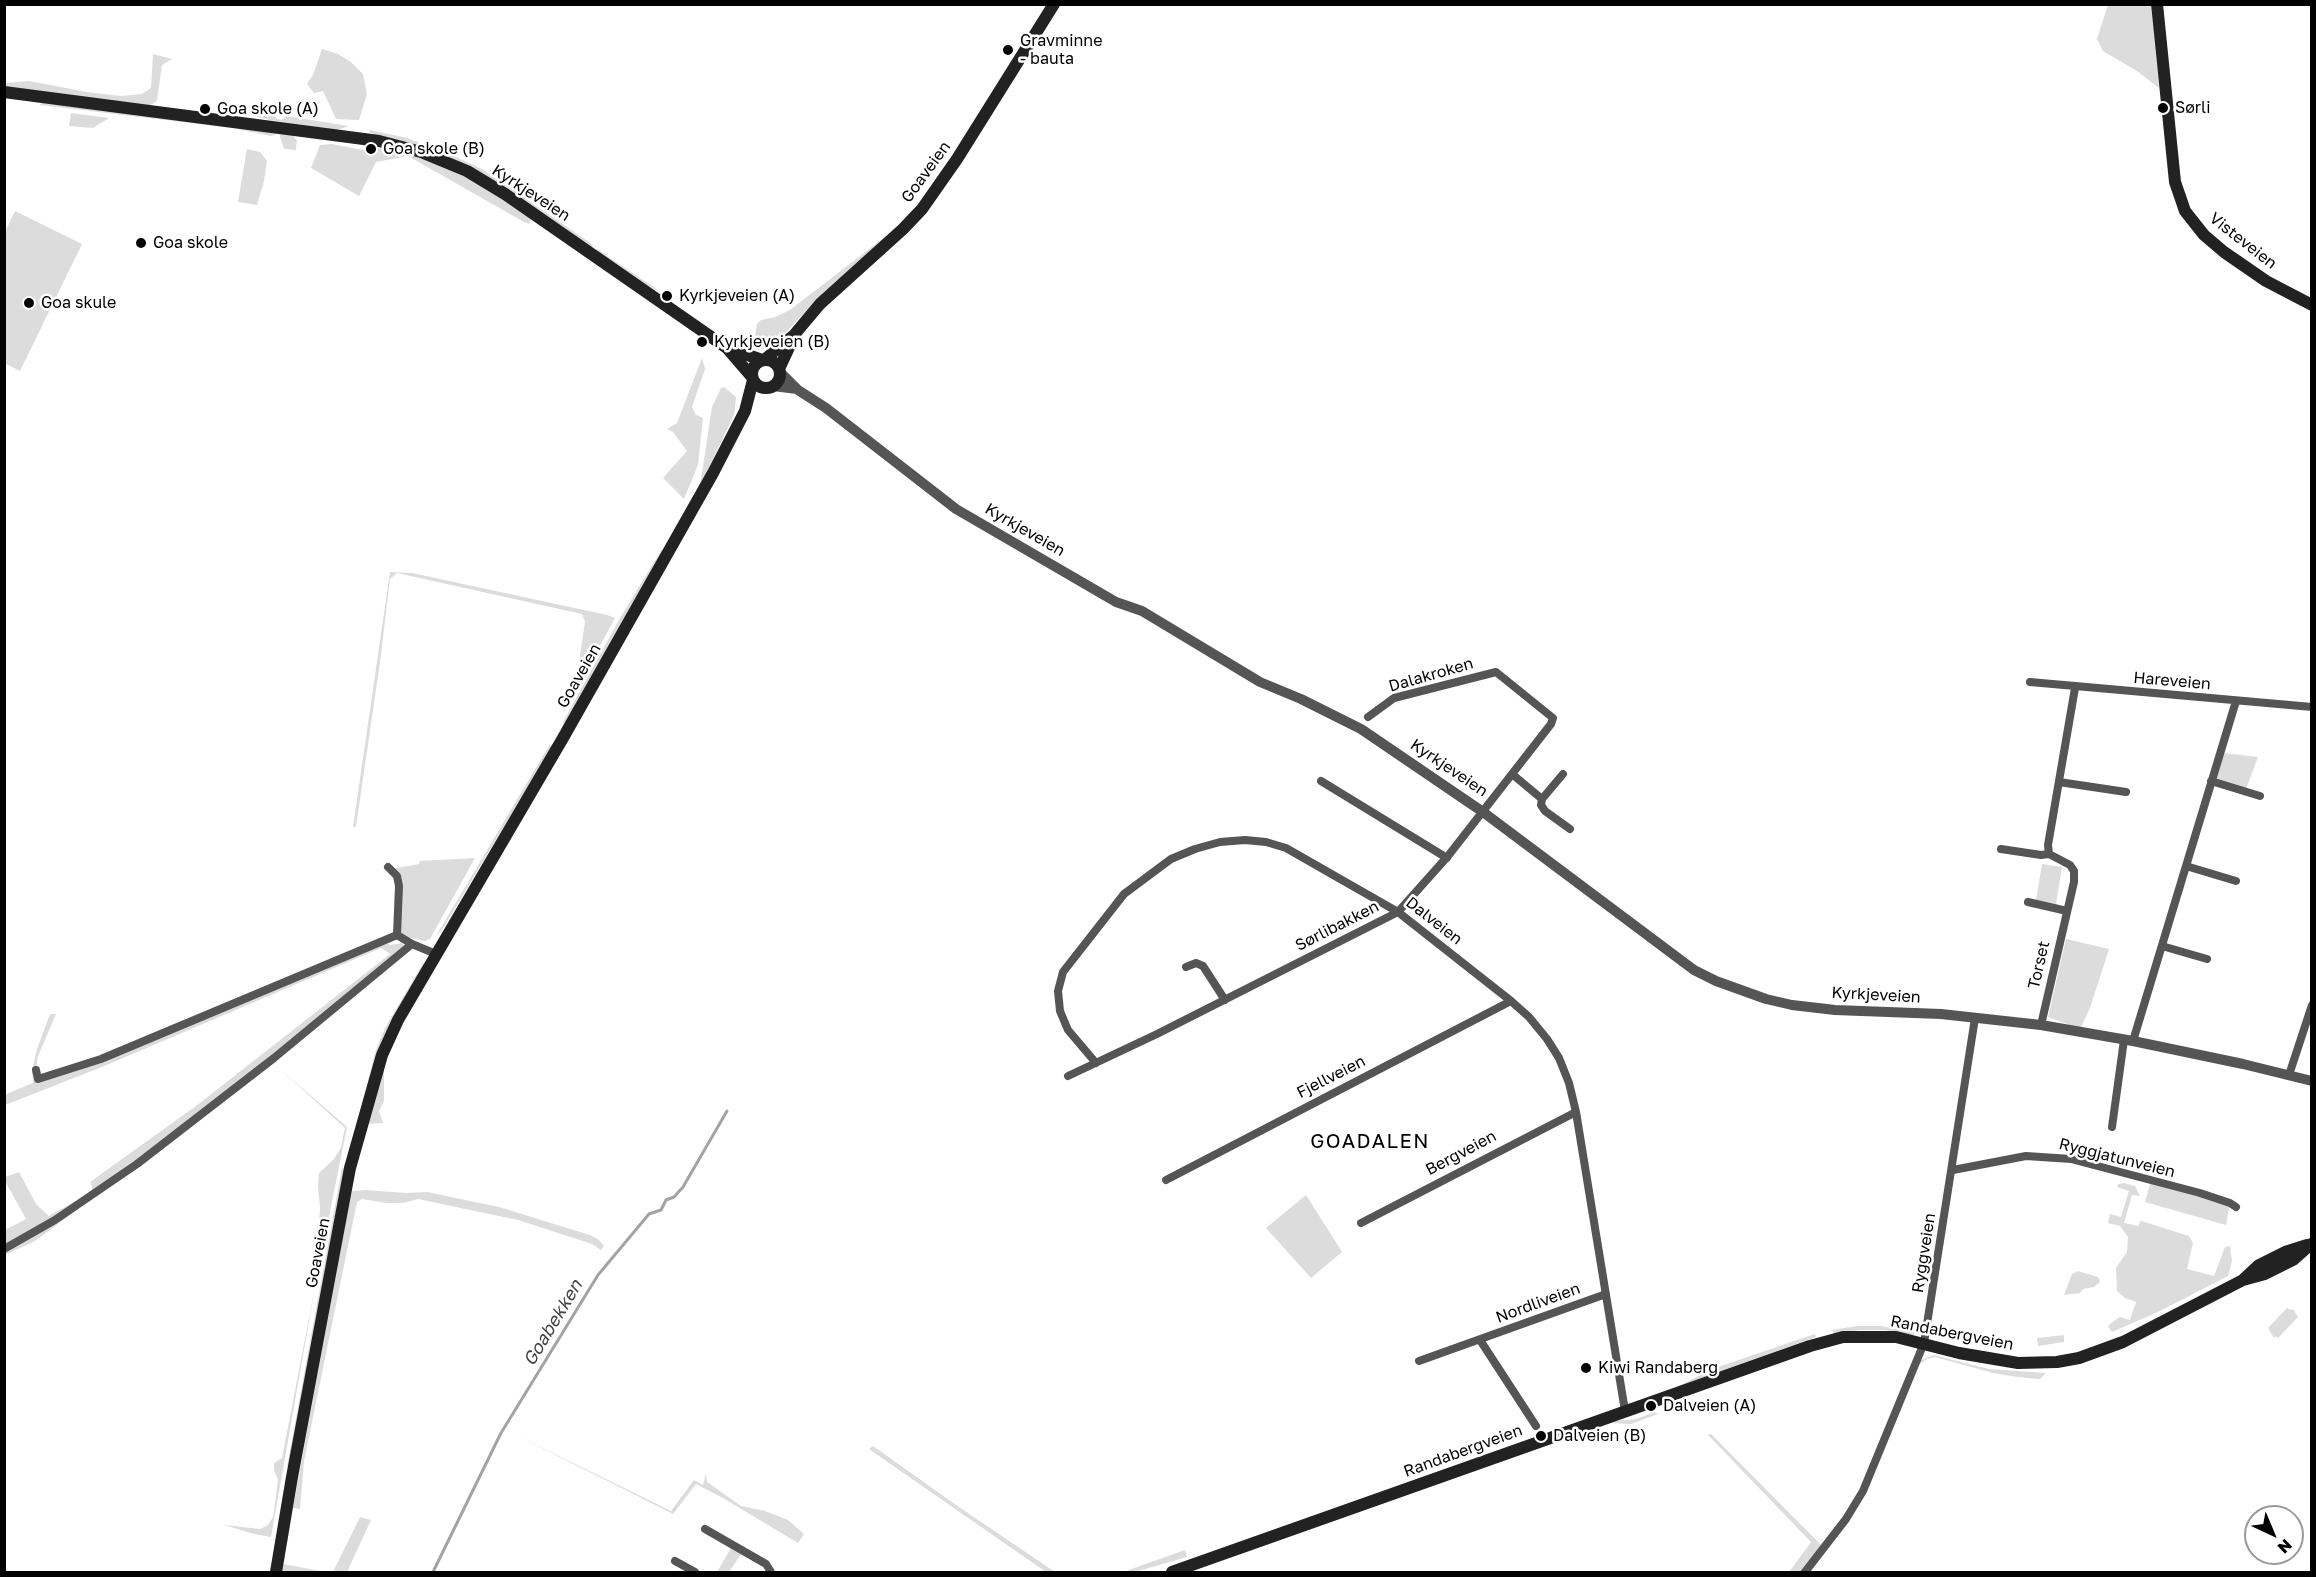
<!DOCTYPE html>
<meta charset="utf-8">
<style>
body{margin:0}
#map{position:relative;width:2316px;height:1577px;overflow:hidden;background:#fff;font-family:"Golos Text",sans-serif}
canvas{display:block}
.frame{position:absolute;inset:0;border:6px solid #000;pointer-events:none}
.north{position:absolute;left:2244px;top:1505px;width:60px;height:60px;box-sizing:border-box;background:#fff;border:2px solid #999;border-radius:50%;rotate:136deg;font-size:16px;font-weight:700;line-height:24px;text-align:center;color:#000}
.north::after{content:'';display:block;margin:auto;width:21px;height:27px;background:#000;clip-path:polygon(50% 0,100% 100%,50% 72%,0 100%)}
</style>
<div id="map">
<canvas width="2316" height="1577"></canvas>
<div class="frame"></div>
<div class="north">N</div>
</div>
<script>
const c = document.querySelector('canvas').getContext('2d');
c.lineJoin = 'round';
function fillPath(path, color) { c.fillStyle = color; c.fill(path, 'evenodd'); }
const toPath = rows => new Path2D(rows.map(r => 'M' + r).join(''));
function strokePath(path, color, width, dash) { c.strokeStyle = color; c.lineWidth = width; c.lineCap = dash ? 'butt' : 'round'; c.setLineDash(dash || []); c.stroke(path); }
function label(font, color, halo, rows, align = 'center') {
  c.font = font + ' "Golos Text",sans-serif'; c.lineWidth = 5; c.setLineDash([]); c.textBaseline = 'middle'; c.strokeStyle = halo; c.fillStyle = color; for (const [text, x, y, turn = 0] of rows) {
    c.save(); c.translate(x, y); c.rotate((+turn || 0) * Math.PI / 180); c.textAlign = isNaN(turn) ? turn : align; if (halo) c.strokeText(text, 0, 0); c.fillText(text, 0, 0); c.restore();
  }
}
const green = toPath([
 [2108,5,2151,5,2159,88,2137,71,2103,51,2097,39],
 [322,49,338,54,351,62,363,74,367,94,359,120,336,119,323,91,314,93,307,84,313,75],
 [153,54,172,59,162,65,157,101,149,106,5,88,5,83,29,81,87,92,121,96,142,94,151,88],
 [42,102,280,131,293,135,297,141,296,147,296,150,284,149,279,133,271,136,232,128,40,105],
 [71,113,109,118,93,128,69,126],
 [263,113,273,114,277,119,282,120,286,116,349,126,337,130,270,120,250,115],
 [370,130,407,138,456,157,482,169,592,244,592,247,461,163,435,150,376,135,369,132],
 [332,144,373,152,374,149,381,148,413,153,477,182,531,218,529,224,524,222,408,156,376,162,359,196,311,168,320,145],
 [247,149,260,152,267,161,264,181,257,205,238,202],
 [15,211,82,244,20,371,4,363,5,232],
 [886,236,887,238,808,309,772,347,759,350,749,348,755,337,757,324,761,320,775,317,790,310],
 [598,249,613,260,660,291,642,284,595,250],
 [702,358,705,369,692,407,696,415,703,418,698,465,684,499,663,478,687,451,673,432,667,429,677,423],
 [724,387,736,397,734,415,700,486,712,407,721,388],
 [662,549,663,552,564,725,563,722,620,618],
 [390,572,412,573,607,615,615,618,564,712,563,711,584,673,580,655,585,622,582,614,397,573,390,579,380,662,356,827,353,827],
 [550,744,551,748,442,930,436,936],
 [2223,753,2258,757,2245,792,2216,781],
 [475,858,430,939,425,941,397,935,399,886,391,869,419,864,420,861],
 [2042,864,2062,867,2056,904,2036,900],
 [2066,939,2109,949,2090,1008,2080,1029,2048,1017],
 [384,940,390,945,402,943,404,946,402,952,82,1206,35,1241,5,1255,5,1230,26,1219,5,1181,5,1177,19,1172,36,1204,49,1216,92,1192,92,1186,90,1182,196,1106,390,954,381,948,102,1067,5,1105,4,1095,33,1083,32,1070,37,1049,50,1014,56,1014,38,1056,36,1070,38,1078,71,1069],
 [425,960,423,967,361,1107,376,1050,385,1028],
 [384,1062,384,1101,379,1111,383,1123,366,1124],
 [279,1068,347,1127,316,1282,271,1537,254,1534,224,1525,260,1529,268,1525,273,1517,278,1480,274,1470,274,1463,282,1458,316,1282,320,1207,318,1187,319,1173,334,1159,341,1147,345,1128],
 [342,1168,346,1169,289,1463,287,1467],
 [2151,1181,2230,1203,2226,1225,2145,1202],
 [2124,1183,2135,1186,2140,1196,2132,1195,2124,1223,2138,1226,2141,1221,2189,1236,2193,1243,2187,1269,2214,1276,2225,1247,2230,1246,2232,1261,2228,1276,2158,1312,2112,1332,2108,1326,2114,1321,2120,1317,2130,1320,2136,1302,2125,1298,2117,1291,2116,1268,2127,1252,2128,1237,2120,1226,2108,1223,2110,1214,2121,1217,2129,1191,2117,1187,2118,1184],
 [365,1190,406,1193,427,1192,499,1207,590,1235,598,1239,604,1246,601,1250,592,1244,518,1220,418,1199,403,1203,387,1203,362,1199,357,1202,304,1461,300,1509,293,1508,350,1199,352,1191],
 [1306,1195,1342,1252,1311,1278,1266,1228],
 [2078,1271,2098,1277,2100,1282,2094,1287,2083,1289,2080,1293,2064,1295,2072,1274],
 [2287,1308,2291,1310,2293,1309,2298,1317,2278,1338,2276,1336,2274,1338,2268,1328],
 [1857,1326,1881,1326,1916,1333,1914,1335,1884,1330,1860,1330,1834,1334,1832,1330],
 [1815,1334,1816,1337,1679,1386,1712,1369],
 [2064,1335,2064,1342,2038,1346,2037,1338],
 [1934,1355,1989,1369,2046,1373,2040,1379,2017,1377,1993,1373,1935,1357,1927,1359,1916,1367,1921,1360],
 [1655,1412,1658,1414,1631,1424,1611,1423,1241,1554,1239,1553,1605,1422,1636,1419],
 [510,1432,671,1511,694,1480,703,1485,706,1473,707,1482,741,1506,765,1511,788,1520,804,1534,798,1543,723,1498,696,1484,673,1514],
 [1711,1434,1821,1545,1801,1572,1789,1572,1811,1542,1708,1435],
 [873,1446,956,1505,1055,1572,1046,1572,869,1449],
 [292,1516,283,1564,326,1572,280,1572],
 [360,1517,371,1520,347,1572,333,1572],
 [731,1548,741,1554,729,1572,717,1572],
 [1185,1550,1187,1557,1135,1572,1123,1572]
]);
const stream = toPath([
 [433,1572,501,1433,598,1275,649,1214,661,1210,666,1200,674,1197,683,1187,727,1111]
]);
const minor = toPath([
 [2030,682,2312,707],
 [1512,774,1542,799,1541,805,1545,811,1570,829],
 [1321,781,1447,858],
 [2211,781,2260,796],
 [2059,782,2126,792],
 [1542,799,1563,774],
 [2001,849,2041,855,2049,854],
 [2186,866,2236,881],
 [388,867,397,876,399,886,397,935],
 [2028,902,2067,911],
 [2162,946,2207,959],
 [1186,967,1196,963,1203,966,1225,1000],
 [2041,1025,2074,882,2074,871,2070,865,2049,854,2048,845,2075,688],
 [2133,1041,2236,701],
 [1096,1063,1068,1030,1060,1011,1058,991,1063,972,1124,894,1171,859,1195,849,1220,842,1245,840,1266,842,1286,848,1398,912,1511,1001,1529,1017,1547,1039,1559,1058,1569,1083,1576,1112,1625,1411],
 [36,1070,38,1079,101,1059,397,935,412,944],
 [2289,1075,2312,1005],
 [1068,1076,1157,1034,1398,912,1448,856,1551,724,1553,718,1496,672,1394,698,1368,717],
 [2112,1127,2124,1040],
 [1953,1170,2026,1156,2071,1159,2200,1193,2230,1203,2236,1207],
 [1166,1180,1511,1001],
 [1361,1223,1576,1112],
 [4,1249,55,1220,137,1164,274,1058,412,944,436,954],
 [1480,1340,1536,1426],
 [1419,1361,1606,1294],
 [705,1529,766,1564,771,1572],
 [675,1561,695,1572],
 [1805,1572,1846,1519,1863,1491,1924,1343,1975,1018]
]);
const tertiary = toPath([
 [780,372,798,390,826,408,956,509,1116,602,1142,611,1260,682,1301,699,1361,729,1483,812,1694,970,1716,981,1766,999,1792,1005,1835,1010,1941,1014,2041,1025,2133,1041,2243,1064,2312,1081],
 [773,386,797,389]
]);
const secondary = toPath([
 [2157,4,2175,182,2185,211,2204,235,2224,252,2266,281,2312,305],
 [4,92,379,141,421,152,467,171,505,194,727,348,752,377],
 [728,348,762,360],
 '752 374a14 14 0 1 1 28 0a14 14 0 1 1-28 0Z',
 [764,360,794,335,820,304,903,229,922,209,957,159,1054,4],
 [779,369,793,339],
 [2244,1279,2259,1265,2285,1252,2307,1245],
 [276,1572,292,1477,350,1168,382,1055,398,1020,563,738,713,473,745,411,753,380],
 [1172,1572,1810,1346,1843,1337,1896,1337,1959,1353,2018,1363,2057,1362,2079,1358,2123,1342,2243,1280,2265,1274,2293,1260,2311,1244]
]);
const markers = [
 [1008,50,6,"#000"],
 [2163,108,6,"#000"],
 [205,109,6,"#000"],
 [371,149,6,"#000"],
 [141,243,6,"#000"],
 [667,296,6,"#000"],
 [29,303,6,"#000"],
 [702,342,6,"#000"],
 [1586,1368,6,"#000"],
 [1651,1406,6,"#000"],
 [1541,1436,6,"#000"]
];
const poiNames = [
 ["Gravminne",1020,41],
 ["- bauta",1020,59],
 ["Sørli",2175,108],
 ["Goa skole (A)",217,109],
 ["Goa skole (B)",383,149],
 ["Goa skole",153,243],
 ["Kyrkjeveien (A)",679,296],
 ["Goa skule",41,303],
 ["Kyrkjeveien (B)",714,342],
 ["Kiwi Randaberg",1598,1368],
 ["Dalveien (A)",1663,1406],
 ["Dalveien (B)",1553,1436]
];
const streetNames = [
 ["Goaveien",926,172,-54],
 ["Kyrkjeveien",531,193,33],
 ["Visteveien",2243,241,38],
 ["Kyrkjeveien",1025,530,30],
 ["Dalakroken",1431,675,-16],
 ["Goaveien",579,676,-60],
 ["Hareveien",2172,681,5],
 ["Kyrkjeveien",1449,768,34],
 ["Dalveien",1434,921,38],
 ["Sørlibakken",1337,926,-27],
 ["Torset",2039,965,-77],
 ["Kyrkjeveien",1876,995,3],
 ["Fjellveien",1331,1077,-27],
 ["Bergveien",1461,1153,-28],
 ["Ryggjatunveien",2117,1158,14],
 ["Goaveien",318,1253,-79],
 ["Ryggveien",1924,1253,-81],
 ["Nordliveien",1538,1303,-20],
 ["Randabergveien",1952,1333,11],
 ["Randabergveien",1463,1451,-20]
];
const waterNames = [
 ["Goabekken",553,1323,-59]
];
const quarterNames = [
 ["GOADALEN",1370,1142]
];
fillPath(green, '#dcdcdc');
strokePath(stream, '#a3a3a3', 3);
strokePath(minor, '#555', 8);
strokePath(tertiary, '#555', 10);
strokePath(secondary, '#222', 12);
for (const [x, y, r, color] of markers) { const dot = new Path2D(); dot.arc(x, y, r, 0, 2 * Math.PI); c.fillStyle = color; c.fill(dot); strokePath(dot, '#fff', 2); }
label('16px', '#000', '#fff', poiNames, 'left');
label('16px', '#000', '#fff', streetNames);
label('italic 18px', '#444', '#fff', waterNames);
c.letterSpacing = '1.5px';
label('20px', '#000', '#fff', quarterNames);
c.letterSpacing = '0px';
</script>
